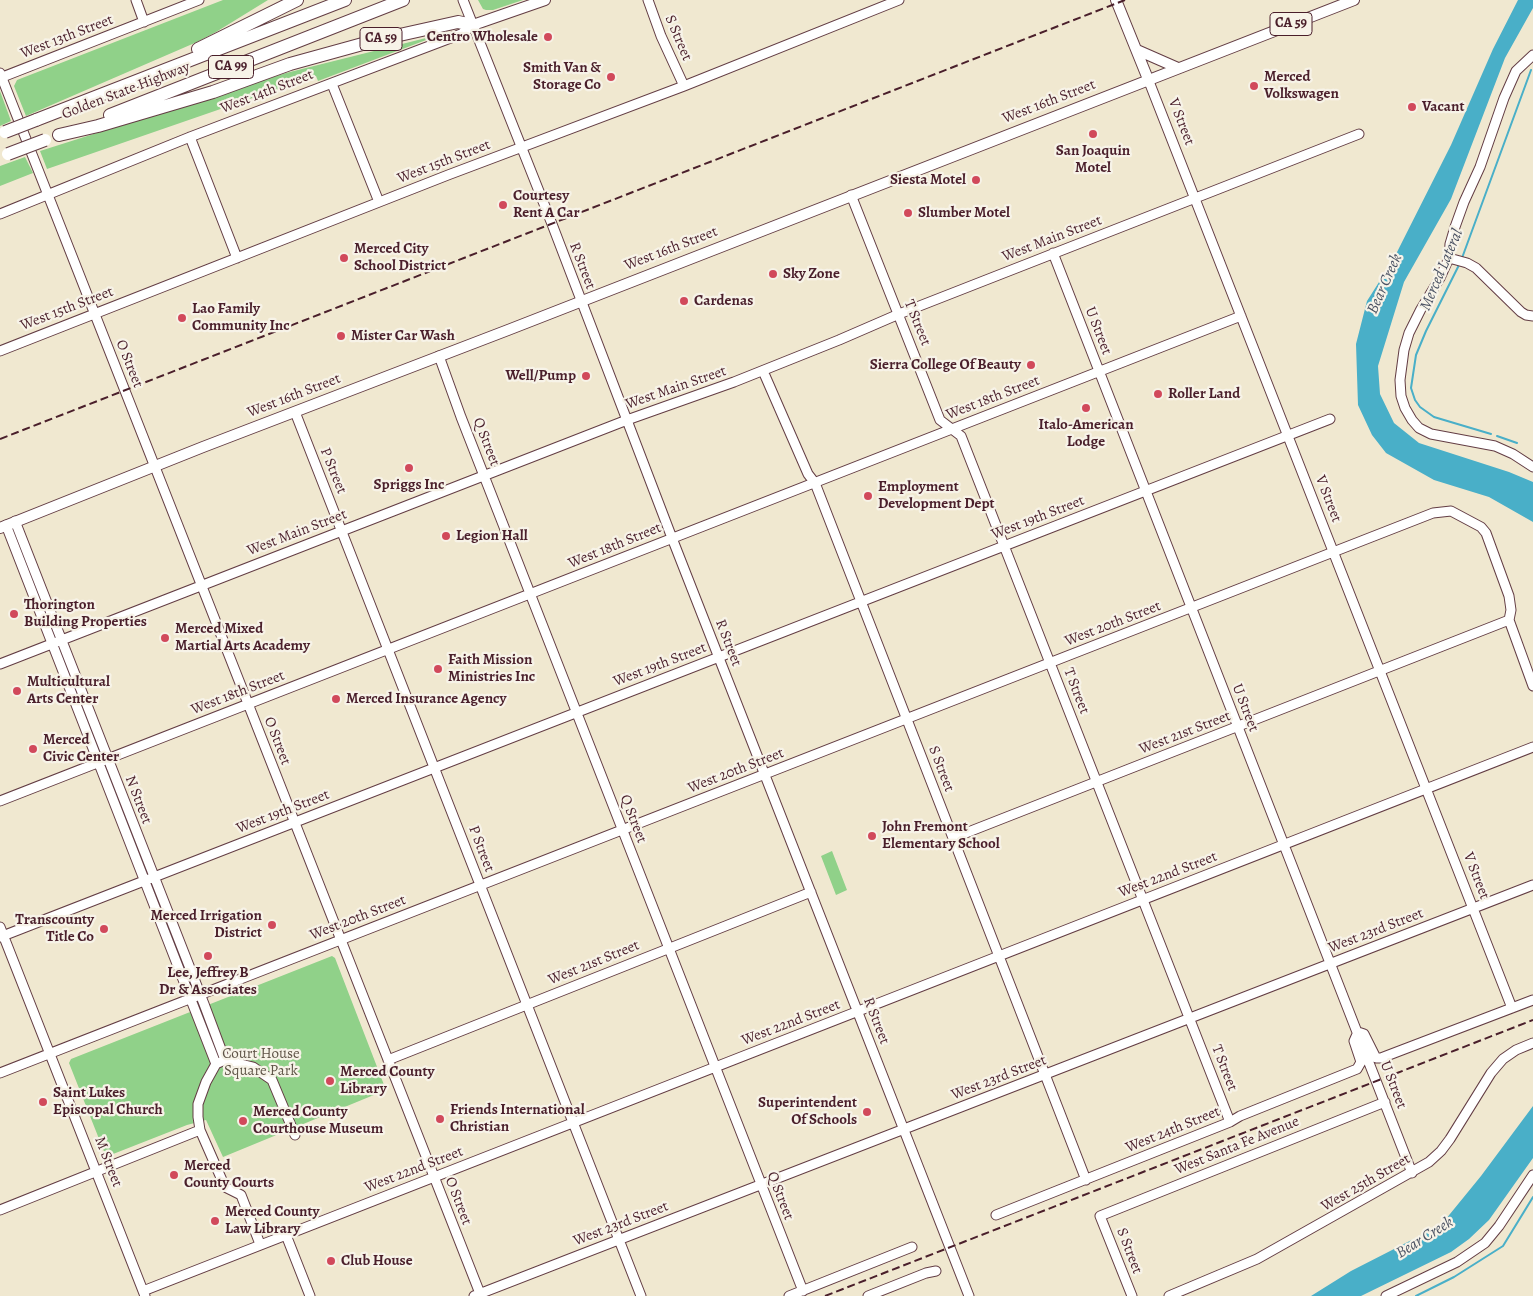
<!DOCTYPE html>
<style>
body{margin:0}
canvas{display:block;background:#f0e8d0}
</style>
<canvas width="1533" height="1296"></canvas>
<script>
const c = document.querySelector('canvas').getContext('2d');
c.lineJoin = 'round';
function fillPath(path, color) { c.fillStyle = color; c.fill(path, 'evenodd'); }
const toPath = rows => new Path2D(rows.map(r => 'M' + r).join(''));
function strokePath(path, color, width, dash) { c.strokeStyle = color; c.lineWidth = width; c.lineCap = dash ? 'butt' : 'round'; c.setLineDash(dash || []); c.stroke(path); }
function label(font, color, halo, rows, align = 'center') {
  c.font = font + ' Alegreya,serif'; c.lineWidth = 4.5; c.setLineDash([]); c.textBaseline = 'middle'; c.strokeStyle = halo; c.fillStyle = color; for (const [text, x, y, turn = 0] of rows) {
    c.save(); c.translate(x, y); c.rotate((+turn || 0) * Math.PI / 180); c.textAlign = isNaN(turn) ? turn : align; if (halo) c.strokeText(text, 0, 0); c.fillText(text, 0, 0); c.restore();
  }
}
const green = toPath([
 [223,0,268,0,216,32,197,42,26,116,14,86,17,80],
 [478,0,523,0,493,10,486,10,483,9],
 [442,34,318,81,316,76,47,169,40,151,286,73],
 [0,91,11,121,0,126],
 [25,157,33,173,0,186,0,166],
 [832,851,847,890,836,895,821,856],
 [332,956,335,958,386,1090,223,1157,206,1120,187,1125,108,1156,105,1154,69,1063,71,1059]
]);
const water = toPath([
 [1518,0,1533,0,1533,8,1505,58,1451,199,1404,282,1378,366,1380,394,1394,423,1419,443,1509,472,1533,482,1533,522,1489,497,1434,480,1386,453,1372,435,1358,405,1356,344,1367,301,1393,260,1451,145,1493,49],
 [1533,1106,1533,1158,1489,1220,1469,1239,1451,1252,1361,1296,1311,1296,1351,1271,1441,1225,1481,1176]
]);
const stream = toPath([
 [1462,258,1531,70],
 [1459,265,1426,331,1416,355,1411,388,1415,400,1420,407,1434,417,1491,434],
 [1497,436,1517,443],
 [1416,1296,1454,1277,1503,1246,1533,1197]
]);
const minor = toPath([
 [136,0,144,22],
 [463,0,552,224,672,538,969,1296],
 [648,0,661,36,684,86],
 [1533,55,1516,71,1504,98,1480,167,1464,202,1455,227,1450,244,1449,258,1440,278,1421,309,1409,333,1404,350,1400,380,1401,396,1405,408,1412,420,1419,428,1431,434,1495,446,1513,454,1533,467],
 [0,73,481,1296],
 [0,78,199,0],
 [1148,79,1512,1008],
 [332,84,379,202],
 [190,137,237,258],
 [851,195,940,420,961,436,1230,1122],
 [0,214,190,137,461,34,473,25],
 [1053,253,1412,1173],
 [1449,258,1467,263,1476,268,1521,312,1526,315,1533,316],
 [0,351,448,175,684,86,899,0],
 [439,356,461,417,803,1291],
 [763,371,808,474,815,483,1086,1180],
 [295,412,641,1296],
 [15,521,204,1004,225,1060],
 [6,525,216,1064],
 [0,664,627,420,734,382,839,340,899,314,1359,134],
 [0,801,1241,316],
 [953,838,1509,620],
 [0,927,145,1296],
 [0,937,1330,419],
 [388,1060,811,892],
 [0,1073,1433,513,1451,511,1481,527,1486,533,1509,596,1511,610,1509,620,1533,686],
 [0,1210,200,1130],
 [996,1215,1230,1122,1240,1116,1357,1069,1361,1062,1354,1041,1358,1032,1364,1034,1376,1058,1381,1058,1533,1000],
 [286,1235,310,1296],
 [260,1244,241,1195,225,1187,200,1130,198,1117,198,1104,206,1082,216,1064,225,1060,253,1067,272,1080,295,1135],
 [143,1291,1533,747],
 [474,1296,1533,885],
 [789,1296,912,1247],
 [868,1296,926,1273,936,1271],
 [1132,1296,1100,1216,1385,1102],
 [1169,1296,1257,1259,1429,1162,1441,1151,1450,1139,1491,1073,1503,1059,1516,1050,1533,1043],
 [1386,1296,1457,1262,1485,1243,1499,1226,1533,1175]
]);
const major = toPath([
 [1116,0,1148,79],
 [473,25,545,0],
 [1137,50,1178,68],
 [0,528,203,447,508,330,1354,0]
]);
const highway = toPath([
 [198,49,297,0],
 [110,115,403,0],
 [36,120,345,0],
 [59,135,98,126,213,92,290,64,377,40,458,22,473,25]
]);
const rail = toPath([
 [0,439,1125,0],
 [825,1296,1533,1020]
]);
const highwayBridge = toPath([
 [5,132,36,120],
 [8,154,45,140]
]);
const markers = [
 [548,37,5,"#d1495b"],
 [611,77,5,"#d1495b"],
 [1254,86,5,"#d1495b"],
 [1412,107,5,"#d1495b"],
 [1093,134,5,"#d1495b"],
 [976,180,5,"#d1495b"],
 [503,205,5,"#d1495b"],
 [908,213,5,"#d1495b"],
 [344,258,5,"#d1495b"],
 [773,274,5,"#d1495b"],
 [684,301,5,"#d1495b"],
 [182,318,5,"#d1495b"],
 [341,336,5,"#d1495b"],
 [1031,365,5,"#d1495b"],
 [586,376,5,"#d1495b"],
 [1158,394,5,"#d1495b"],
 [1086,408,5,"#d1495b"],
 [409,468,5,"#d1495b"],
 [868,496,5,"#d1495b"],
 [446,536,5,"#d1495b"],
 [14,614,5,"#d1495b"],
 [165,638,5,"#d1495b"],
 [438,669,5,"#d1495b"],
 [17,691,5,"#d1495b"],
 [336,699,5,"#d1495b"],
 [33,749,5,"#d1495b"],
 [872,836,5,"#d1495b"],
 [272,925,5,"#d1495b"],
 [104,929,5,"#d1495b"],
 [208,956,5,"#d1495b"],
 [330,1081,5,"#d1495b"],
 [43,1102,5,"#d1495b"],
 [867,1112,5,"#d1495b"],
 [440,1119,5,"#d1495b"],
 [243,1121,5,"#d1495b"],
 [174,1175,5,"#d1495b"],
 [215,1221,5,"#d1495b"],
 [331,1261,5,"#d1495b"]
];
const shields = [
 [1291,24,42],
 [381,39,42],
 [231,67,45]
];
const shieldNames = [
 ["CA 59",1291,24],
 ["CA 59",381,39],
 ["CA 99",231,67]
];
const streetNames = [
 ["West 13th Street",67,37,-21],
 ["S Street",678,38,67],
 ["Golden State Highway",126,91,-21],
 ["West 14th Street",267,92,-21],
 ["West 16th Street",1049,102,-21],
 ["V Street",1181,122,69],
 ["West 15th Street",444,162,-21],
 ["West Main Street",1052,239,-21],
 ["West 16th Street",671,249,-21],
 ["R Street",582,266,69],
 ["West 15th Street",67,309,-21],
 ["T Street",917,323,68],
 ["U Street",1098,331,69],
 ["O Street",129,364,68],
 ["West Main Street",676,388,-19],
 ["West 16th Street",294,396,-21],
 ["West 18th Street",993,398,-21],
 ["Q Street",486,442,69],
 ["P Street",333,471,68],
 ["V Street",1328,499,69],
 ["West 19th Street",1038,518,-21],
 ["West Main Street",297,533,-21],
 ["West 18th Street",615,546,-22],
 ["West 20th Street",1113,624,-21],
 ["R Street",728,643,69],
 ["West 19th Street",660,665,-21],
 ["T Street",1076,691,69],
 ["West 18th Street",238,693,-21],
 ["U Street",1245,708,69],
 ["West 21st Street",1185,733,-21],
 ["O Street",277,741,69],
 ["S Street",941,769,69],
 ["West 20th Street",736,771,-21],
 ["N Street",138,800,69],
 ["West 19th Street",283,812,-21],
 ["Q Street",633,819,69],
 ["P Street",481,849,69],
 ["West 22nd Street",1168,875,-21],
 ["V Street",1476,876,69],
 ["West 20th Street",358,918,-21],
 ["West 23rd Street",1376,931,-21],
 ["West 21st Street",594,963,-22],
 ["R Street",876,1021,69],
 ["West 22nd Street",791,1023,-21],
 ["T Street",1224,1068,69],
 ["West 23rd Street",999,1078,-21],
 ["U Street",1393,1085,69],
 ["West 24th Street",1173,1130,-22],
 ["West Santa Fe Avenue",1237,1146,-22],
 ["M Street",108,1162,69],
 ["West 22nd Street",414,1170,-21],
 ["West 25th Street",1366,1183,-30],
 ["Q Street",780,1196,69],
 ["O Street",458,1201,69],
 ["West 23rd Street",621,1224,-21],
 ["S Street",1129,1251,69]
];
const poiNames = [
 ["Centro Wholesale",538,37,"right"],
 ["Smith Van &",601,68,"right"],
 ["Storage Co",601,85,"right"],
 ["Merced",1264,77],
 ["Volkswagen",1264,94],
 ["Vacant",1422,107],
 ["San Joaquin",1093,151,"center"],
 ["Motel",1093,168,"center"],
 ["Siesta Motel",966,180,"right"],
 ["Courtesy",513,196],
 ["Rent A Car",513,213],
 ["Slumber Motel",918,213],
 ["Merced City",354,249],
 ["School District",354,266],
 ["Sky Zone",783,274],
 ["Cardenas",694,301],
 ["Lao Family",192,309],
 ["Community Inc",192,326],
 ["Mister Car Wash",351,336],
 ["Sierra College Of Beauty",1021,365,"right"],
 ["Well/Pump",576,376,"right"],
 ["Roller Land",1168,394],
 ["Italo-American",1086,425,"center"],
 ["Lodge",1086,442,"center"],
 ["Spriggs Inc",409,485,"center"],
 ["Employment",878,487],
 ["Development Dept",878,504],
 ["Legion Hall",456,536],
 ["Thorington",24,605],
 ["Building Properties",24,622],
 ["Merced Mixed",175,629],
 ["Martial Arts Academy",175,646],
 ["Faith Mission",448,660],
 ["Ministries Inc",448,677],
 ["Multicultural",27,682],
 ["Arts Center",27,699],
 ["Merced Insurance Agency",346,699],
 ["Merced",43,740],
 ["Civic Center",43,757],
 ["John Fremont",882,827],
 ["Elementary School",882,844],
 ["Merced Irrigation",262,916,"right"],
 ["District",262,933,"right"],
 ["Transcounty",94,920,"right"],
 ["Title Co",94,937,"right"],
 ["Lee, Jeffrey B",208,973,"center"],
 ["Dr & Associates",208,990,"center"],
 ["Merced County",340,1072],
 ["Library",340,1089],
 ["Saint Lukes",53,1093],
 ["Episcopal Church",53,1110],
 ["Superintendent",857,1103,"right"],
 ["Of Schools",857,1120,"right"],
 ["Friends International",450,1110],
 ["Christian",450,1127],
 ["Merced County",253,1112],
 ["Courthouse Museum",253,1129],
 ["Merced",184,1166],
 ["County Courts",184,1183],
 ["Merced County",225,1212],
 ["Law Library",225,1229],
 ["Club House",341,1261]
];
const parkNames = [
 ["Court House",261,1054],
 ["Square Park",261,1071]
];
const waterNames = [
 ["Merced Lateral",1442,270,-67],
 ["Bear Creek",1385,284,-66],
 ["Bear Creek",1425,1238,-32]
];
fillPath(green, '#90d189');
fillPath(water, '#49afc8');
strokePath(stream, '#49afc8', 2);
strokePath(minor, '#633d44', 11);
strokePath(major, '#633d44', 12);
strokePath(highway, '#633d44', 14);
strokePath(minor, '#fff', 9);
strokePath(major, '#fff', 10);
strokePath(highway, '#fff', 12);
strokePath(rail, '#4a1f2b', 2, [8, 4]);
strokePath(highwayBridge, '#633d44', 14, []);
strokePath(highwayBridge, '#fff', 12);
for (const [x, y, r, color] of markers) { const dot = new Path2D(); dot.arc(x, y, r, 0, 2 * Math.PI); c.fillStyle = color; c.fill(dot); strokePath(dot, '#f7f3e8', 2); }
for (const [x, y, w] of shields) { const box = new Path2D(); box.roundRect(x - w / 2, y - 11.5, w, 23, 4); c.fillStyle = '#f7f3e8'; c.fill(box); strokePath(box, '#4a1f2b', 1); }
label('bold 14px', '#4a1f2b', null, shieldNames);
label('15px', '#4a1f2b', '#f7f3e8', streetNames);
label('bold 15px', '#4a1f2b', '#f7f3e8', poiNames, 'left');
label('15px', '#5f5447', '#f7f3e8', parkNames);
label('italic 16px', '#4a5162', '#f7f3e8', waterNames);
</script>
